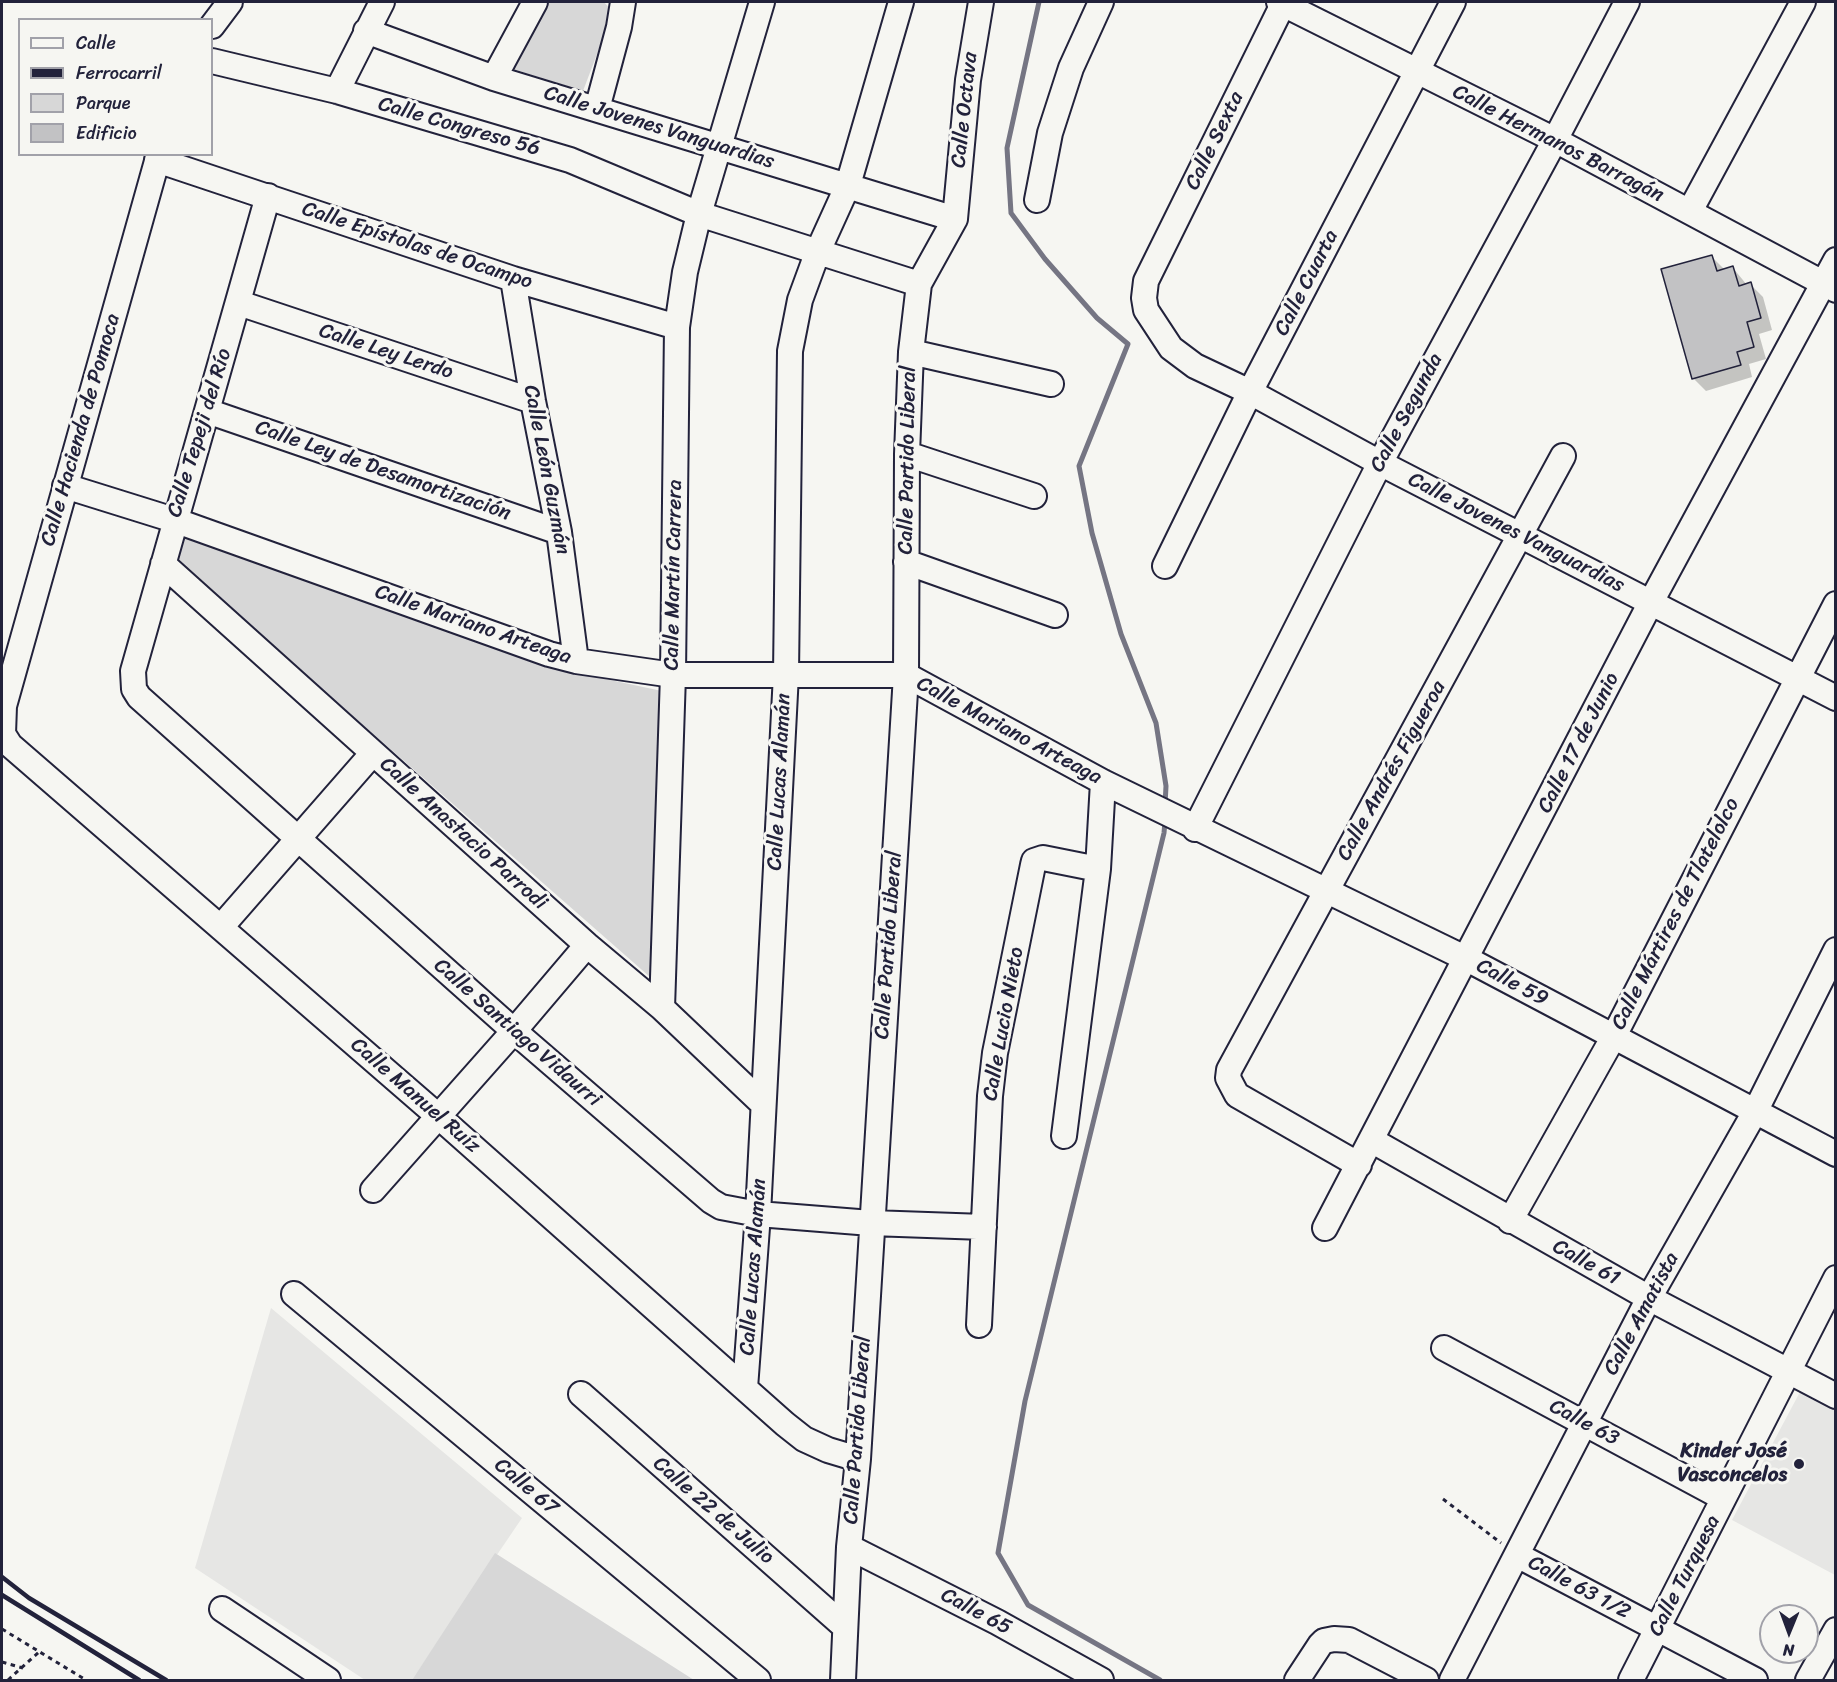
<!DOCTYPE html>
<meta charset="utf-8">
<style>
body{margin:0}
#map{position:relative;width:1837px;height:1682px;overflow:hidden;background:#f6f6f2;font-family:Sriracha,sans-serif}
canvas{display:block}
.frame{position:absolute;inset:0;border:3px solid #22223b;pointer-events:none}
.legend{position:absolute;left:18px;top:18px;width:195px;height:138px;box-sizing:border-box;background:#f6f6f2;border:2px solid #a1a1a9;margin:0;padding:8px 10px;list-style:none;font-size:18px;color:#22223b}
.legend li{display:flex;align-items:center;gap:12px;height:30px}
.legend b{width:30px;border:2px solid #a1a1a9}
.north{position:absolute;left:1759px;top:1604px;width:60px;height:60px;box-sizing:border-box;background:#f6f6f2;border:2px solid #a1a1a9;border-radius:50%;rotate:181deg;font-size:16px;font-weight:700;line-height:24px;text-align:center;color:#22223b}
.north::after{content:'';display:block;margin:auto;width:21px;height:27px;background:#22223b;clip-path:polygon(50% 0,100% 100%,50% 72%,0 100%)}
</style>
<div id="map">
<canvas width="1837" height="1682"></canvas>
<div class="frame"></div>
<ul class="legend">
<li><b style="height:8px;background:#f6f6f2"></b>Calle</li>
<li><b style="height:8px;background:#22223b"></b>Ferrocarril</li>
<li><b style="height:16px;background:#d7d7d7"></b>Parque</li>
<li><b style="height:16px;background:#c2c2c4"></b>Edificio</li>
</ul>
<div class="north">N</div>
</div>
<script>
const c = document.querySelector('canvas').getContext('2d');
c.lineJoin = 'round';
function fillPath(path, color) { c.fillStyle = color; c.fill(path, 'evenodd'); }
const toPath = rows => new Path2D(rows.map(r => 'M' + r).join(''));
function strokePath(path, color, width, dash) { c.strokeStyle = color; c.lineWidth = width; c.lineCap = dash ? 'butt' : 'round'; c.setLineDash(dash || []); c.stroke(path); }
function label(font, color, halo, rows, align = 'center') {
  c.font = font + ' Sriracha,sans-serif'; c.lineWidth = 6; c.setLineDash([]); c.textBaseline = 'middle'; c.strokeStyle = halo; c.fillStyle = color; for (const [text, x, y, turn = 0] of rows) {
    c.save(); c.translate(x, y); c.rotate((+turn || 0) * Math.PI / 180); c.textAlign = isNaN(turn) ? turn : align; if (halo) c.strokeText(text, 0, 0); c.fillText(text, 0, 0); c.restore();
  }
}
const built = toPath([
 [271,1308,522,1518,412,1680,365,1680,195,1568],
 [1801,1390,1835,1408,1835,1575,1732,1520]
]);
const green = toPath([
 [542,2,604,2,613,12,583,91,513,69,511,62],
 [182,535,533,658,596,677,662,691,650,977,175,560],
 [495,1553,694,1680,412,1680]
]);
const shadow = toPath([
 [1711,256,1724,269,1733,268,1747,285,1750,284,1763,297,1772,330,1759,334,1766,359,1749,364,1752,377,1706,391,1693,378]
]);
const stream = toPath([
 [1039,2,1007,148,1011,213,1045,259,1097,318,1128,344,1079,466,1092,533,1121,634,1156,723,1166,786,1165,805],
 [1160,1680,1028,1605,998,1553,1025,1401,1164,833,1165,821]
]);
const building = toPath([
 [1712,255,1717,271,1733,266,1739,286,1751,282,1761,318,1747,322,1754,347,1737,352,1741,365,1692,379,1661,269,1712,255]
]);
const path = toPath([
 [1443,1499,1501,1543],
 [2,1629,86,1680],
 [2,1662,23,1668],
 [8,1680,39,1652]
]);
const minor = toPath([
 [1279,2,1555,140,1836,290],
 [1284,2,1146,281,1144,298,1146,310,1171,348,1195,366,1250,392,1380,463,1836,698],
 [212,26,230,2],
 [366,31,494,78,955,219],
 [212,61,337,91,570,160,699,214,919,284],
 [494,78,535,2],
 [337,91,382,2],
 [597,109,619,27,623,2],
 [159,154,4,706,3,734,10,745,438,1116,785,1424,804,1439,828,1450,858,1459],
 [157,160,513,279,677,327],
 [268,196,133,671,134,689,139,697,514,1031,711,1201,721,1207,758,1214,871,1223,984,1227],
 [1037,200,1050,133,1071,68,1101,2],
 [1690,211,1803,2],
 [513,279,533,401,559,532,576,661],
 [239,303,533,401],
 [911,352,1051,384],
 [207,411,559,532],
 [907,454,1034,496],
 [65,486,174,520,549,654,576,661,673,675,906,675,1103,782,1467,959,1836,1154],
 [906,562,1055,615],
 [163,564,587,945,662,1008,763,1104],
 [1165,566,1250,392,1453,2],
 [1195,829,1380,463,1555,140,1627,2],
 [221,927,373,753],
 [662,1008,673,675,677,327,685,272,699,214,762,2],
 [1064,1136,1098,869,1103,782],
 [1373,1141,1649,1298,1836,1396],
 [1359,1165,1237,1095,1228,1078,1229,1070,1563,456],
 [373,1190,514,1031,587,945],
 [1510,1221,1614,1036,1836,604],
 [1325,1228,1651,602,1836,260],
 [294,1294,758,1680],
 [979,1325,990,1096,995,1053,1033,865,1034,861,1043,858,1098,869],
 [1444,1348,1723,1498],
 [745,1388,758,1214,786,674,790,351,800,300,818,251,848,185,901,2],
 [581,1394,845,1627],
 [849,1547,997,1622,1101,1680],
 [1517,1555,1755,1680],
 [222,1609,328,1680],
 [843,1680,849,1547,858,1459,906,675,907,454,911,352,919,284,955,219,968,80,981,2],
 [1297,1680,1320,1645,1324,1641,1334,1639,1349,1640,1426,1680],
 [1452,1680,1649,1298,1756,1110,1836,950],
 [1631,1680,1836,1278],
 [1808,1680,1836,1630]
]);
const rail = toPath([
 [2,1577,29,1598,166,1680],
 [2,1595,139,1680]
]);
const markers = [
 [1799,1464,6,"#22223b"]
];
const streetNames = [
 ["Calle Octava",965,110,-84],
 ["Calle Congreso 56",459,127,16],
 ["Calle Jovenes Vanguardias",659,128,17],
 ["Calle Sexta",1215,141,-64],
 ["Calle Hermanos Barragán",1558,144,27],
 ["Calle Epístolas de Ocampo",417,246,18],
 ["Calle Cuarta",1307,283,-63],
 ["Calle Ley Lerdo",386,352,18],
 ["Calle Segunda",1407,413,-62],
 ["Calle Hacienda de Pomoca",81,430,-74],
 ["Calle Tepeji del Río",200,433,-73],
 ["Calle Partido Liberal",908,460,-89],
 ["Calle León Guzmán",546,470,79],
 ["Calle Ley de Desamortización",383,471,19],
 ["Calle Jovenes Vanguardias",1516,533,27],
 ["Calle Martín Carrera",674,575,-89],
 ["Calle Mariano Arteaga",473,625,19],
 ["Calle Mariano Arteaga",1009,731,28],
 ["Calle 17 de Junio",1579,743,-63],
 ["Calle Andrés Figueroa",1392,771,-61],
 ["Calle Lucas Alamán",780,782,-87],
 ["Calle Anastacio Parrodi",463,834,42],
 ["Calle Mártires de Tlatelolco",1676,914,-63],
 ["Calle Partido Liberal",889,945,-86],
 ["Calle 59",1512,983,28],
 ["Calle Lucio Nieto",1004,1024,-80],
 ["Calle Santiago Vidaurri",517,1033,41],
 ["Calle Manuel Ruíz",415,1096,41],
 ["Calle 61",1586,1263,29],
 ["Calle Lucas Alamán",754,1267,-86],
 ["Calle Amatista",1642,1314,-62],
 ["Calle 63",1584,1423,28],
 ["Calle Partido Liberal",858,1430,-86],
 ["Calle 67",526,1487,40],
 ["Calle 22 de Julio",713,1511,41],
 ["Calle Turquesa",1685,1576,-63],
 ["Calle 63 1/2",1579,1588,28],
 ["Calle 65",976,1612,28]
];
const poiNames = [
 ["Kinder José",1787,1452],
 ["Vasconcelos",1787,1476]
];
fillPath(built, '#e6e6e4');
fillPath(green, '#d7d7d7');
fillPath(shadow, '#0003');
strokePath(stream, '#757583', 5);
fillPath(building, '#c2c2c4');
strokePath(building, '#22223b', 1.5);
strokePath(minor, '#22223b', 28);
strokePath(path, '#22223b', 3, [4.5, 4.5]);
strokePath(minor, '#f6f6f2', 24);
strokePath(rail, '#22223b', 4.5);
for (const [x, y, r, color] of markers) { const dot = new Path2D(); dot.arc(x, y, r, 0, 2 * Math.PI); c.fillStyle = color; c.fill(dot); strokePath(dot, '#f6f6f2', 2); }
label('21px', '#22223b', '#f6f6f2', streetNames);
label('bold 21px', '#22223b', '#f6f6f2', poiNames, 'right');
</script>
